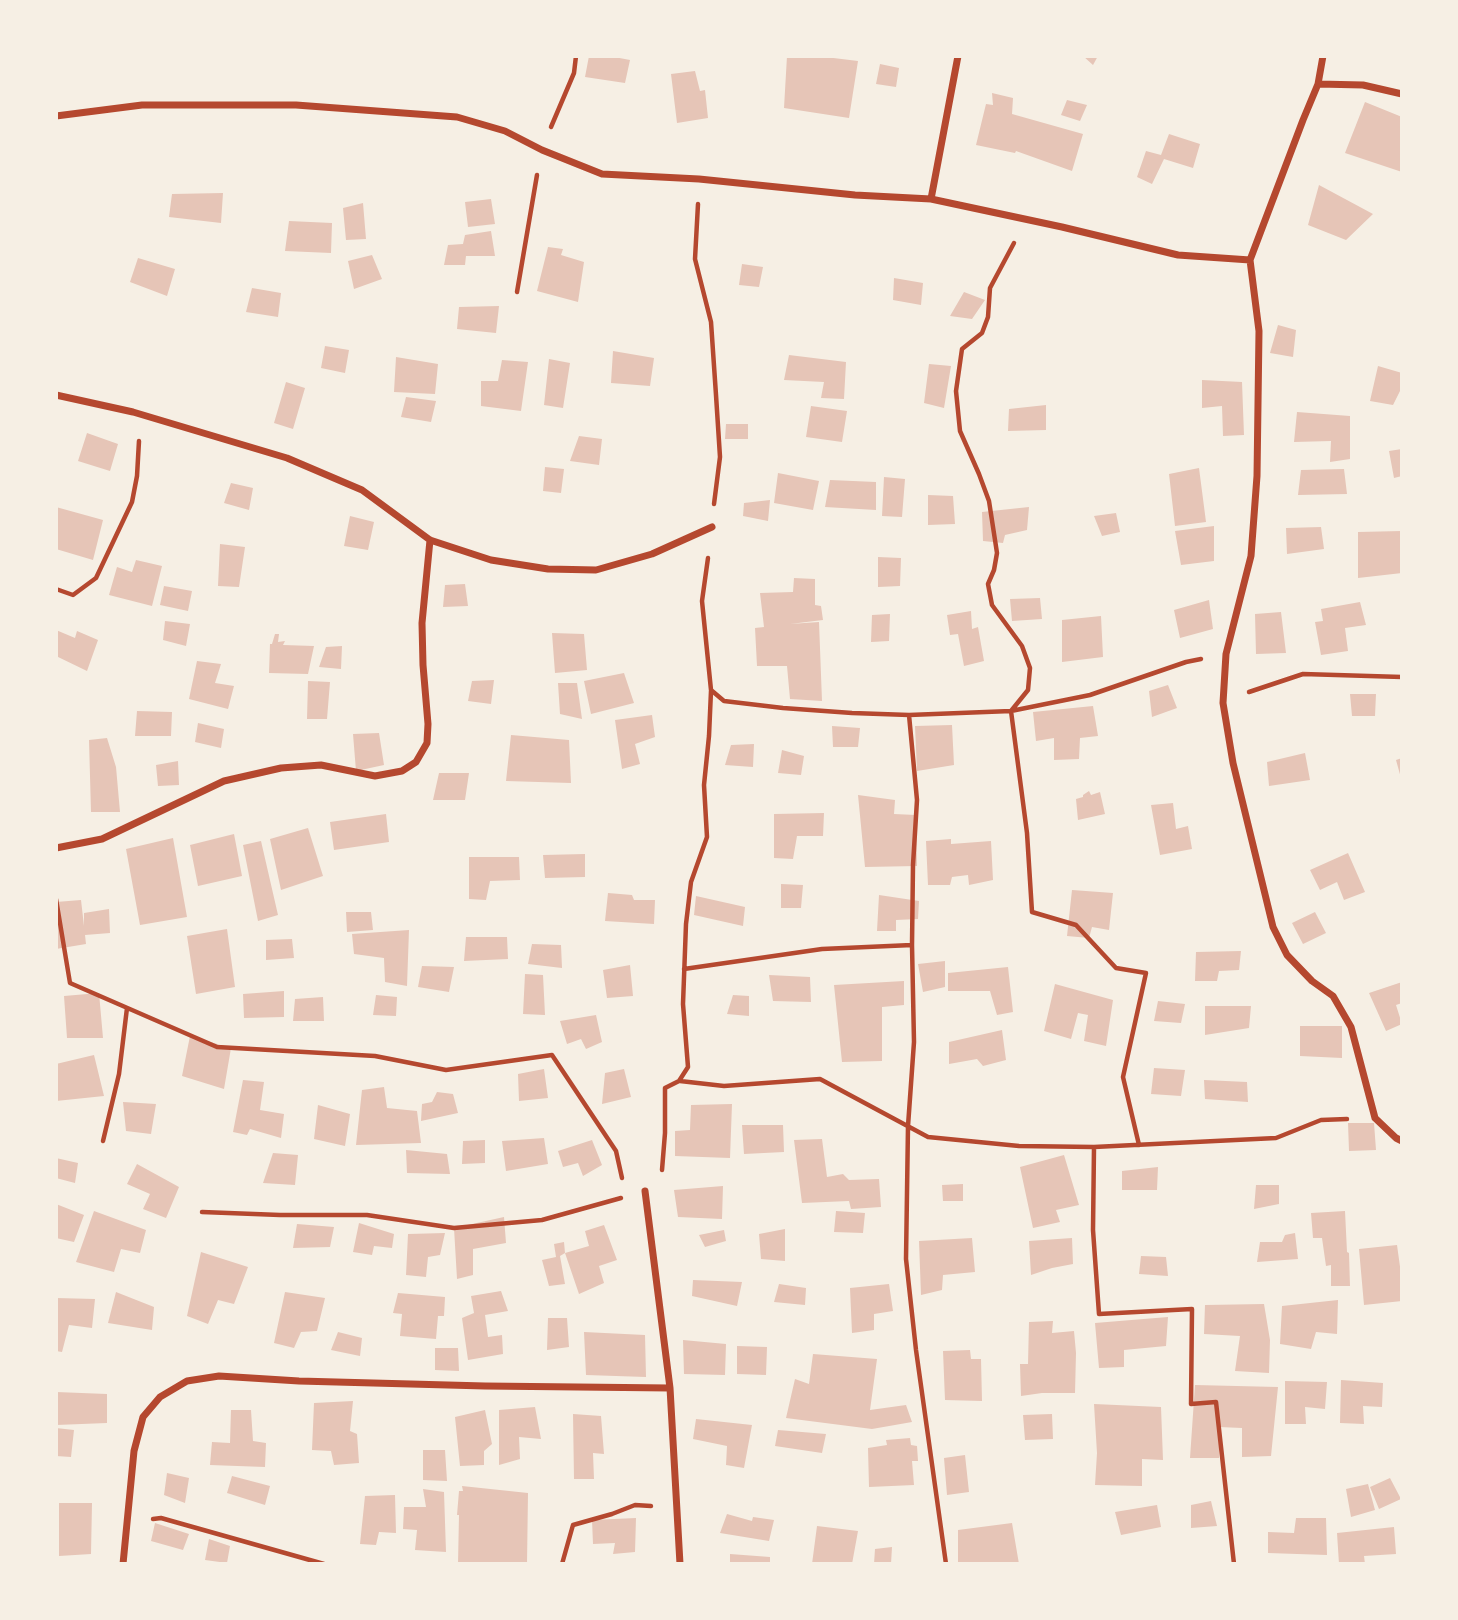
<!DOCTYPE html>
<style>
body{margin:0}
#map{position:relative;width:1458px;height:1620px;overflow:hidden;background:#f6efe4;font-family:Karla,sans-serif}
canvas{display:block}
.frame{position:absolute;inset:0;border:58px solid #f6efe4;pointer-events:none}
</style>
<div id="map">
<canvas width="1458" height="1620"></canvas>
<div class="frame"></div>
</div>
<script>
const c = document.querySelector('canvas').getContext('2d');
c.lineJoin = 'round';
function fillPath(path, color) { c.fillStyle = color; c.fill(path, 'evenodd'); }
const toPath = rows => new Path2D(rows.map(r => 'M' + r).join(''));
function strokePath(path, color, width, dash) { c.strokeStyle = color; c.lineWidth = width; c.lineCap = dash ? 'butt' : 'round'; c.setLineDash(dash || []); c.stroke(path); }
const building = toPath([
 [589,56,609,56,630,60,625,83,585,77],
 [787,56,817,56,858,61,849,118,784,108],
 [1083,56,1098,56,1093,65],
 [880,64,899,68,896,87,876,84],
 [695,71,700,91,705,90,708,118,677,123,671,74],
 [992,93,1013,98,1012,114,1083,134,1072,171,1016,151,1015,153,976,145,986,104,993,105],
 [1067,100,1087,105,1080,121,1061,115],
 [1365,102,1402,117,1402,172,1345,153],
 [1169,134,1200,144,1193,168,1164,159,1152,184,1137,177,1146,151,1161,155],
 [1319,185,1373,214,1346,240,1308,225],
 [223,193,221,223,169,217,172,194],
 [491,199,495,224,468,227,465,202],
 [363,203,366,239,346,240,343,208],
 [289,221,332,223,331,253,285,251],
 [491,231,495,256,466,256,465,265,444,265,448,245,463,244,465,235],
 [548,247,563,249,561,255,584,262,578,302,537,291],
 [372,255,382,279,354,289,348,261],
 [138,258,175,269,167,296,130,282],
 [742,264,763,267,759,287,739,285],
 [894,278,923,283,921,305,893,300],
 [252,288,281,293,278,317,246,312],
 [964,292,985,300,972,319,950,316],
 [499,306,496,333,457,329,459,307],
 [1278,325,1296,330,1293,357,1270,353],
 [325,346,349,350,345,373,321,368],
 [613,351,654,358,650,386,611,383],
 [789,355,846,362,844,399,821,398,824,382,784,380],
 [396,357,438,364,435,394,394,392],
 [549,359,570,363,563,408,544,405],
 [502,360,528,362,521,411,481,406,481,381,498,381],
 [929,364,951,366,944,408,924,403],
 [1378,366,1402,373,1402,392,1400,391,1393,405,1370,401],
 [1202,380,1242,382,1244,435,1223,436,1222,406,1202,408],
 [286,382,305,388,293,429,274,423],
 [406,397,436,401,431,422,401,417],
 [1046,405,1046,430,1008,431,1009,409],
 [811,406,847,411,842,442,806,437],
 [1297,412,1350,416,1350,459,1330,462,1331,441,1294,442],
 [726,424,748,424,748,439,725,439],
 [87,433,118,444,110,471,78,461],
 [579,436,602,439,599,465,570,461],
 [1402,449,1402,476,1394,478,1389,451],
 [545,467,564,469,561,493,543,491],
 [1199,468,1206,522,1175,526,1169,474],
 [1344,469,1347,494,1298,495,1301,470],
 [778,473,819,481,813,510,774,503],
 [884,477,905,479,902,517,882,516],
 [830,480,876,482,876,510,825,507],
 [231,483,253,488,249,510,224,503],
 [928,495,953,496,955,524,928,525],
 [770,500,768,521,743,516,744,503],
 [56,507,103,520,93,560,56,549],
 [1029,507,1027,530,1005,535,1003,543,983,541,982,512],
 [1116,513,1120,532,1102,536,1094,516],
 [350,516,374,522,368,550,344,546],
 [1214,526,1214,561,1181,565,1175,531],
 [1321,527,1324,549,1287,554,1286,528],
 [1402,531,1402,573,1358,578,1358,532],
 [220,544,245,547,239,587,218,586],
 [878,557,901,558,900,586,878,587],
 [136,560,162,566,152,606,109,595,117,567,132,572],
 [794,578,815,579,815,605,821,606,823,620,790,624,819,622,822,701,790,699,787,666,757,666,755,628,764,627,760,593,793,592],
 [465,584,468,606,443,607,445,585],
 [164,586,192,591,188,611,160,605],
 [1040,598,1042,619,1012,621,1010,599],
 [1209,600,1213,629,1180,638,1174,610],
 [1360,602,1366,625,1345,628,1348,651,1321,655,1315,622,1323,621,1321,609],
 [971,611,972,629,978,627,984,661,964,666,958,634,950,635,947,615],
 [1281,612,1286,653,1256,654,1255,614],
 [890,614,889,641,871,642,872,615],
 [1101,616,1103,657,1062,662,1062,620],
 [165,621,190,624,186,646,163,640],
 [56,630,75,638,77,631,98,640,87,671,56,656],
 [552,633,584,634,587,670,555,673],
 [275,634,279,634,278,642,285,641,283,645,314,646,308,674,269,673,270,644,272,644],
 [342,646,341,669,319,667,326,647],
 [197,661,221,664,215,683,234,686,228,709,189,699],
 [624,673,634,703,591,714,584,681],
 [494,680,491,704,468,701,472,681],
 [308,681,330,682,327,719,307,719],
 [558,683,577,683,582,719,560,714],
 [1168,685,1177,708,1152,717,1149,691],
 [1350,694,1376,694,1375,716,1352,716],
 [1093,706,1098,736,1080,738,1079,759,1054,760,1054,738,1036,741,1033,712],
 [137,711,172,712,171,736,135,736],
 [652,715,655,737,635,744,640,764,622,769,615,720],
 [198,723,224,729,221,748,195,742],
 [952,725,954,765,917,771,915,726],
 [832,726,860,728,858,747,833,747],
 [379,733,384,765,356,771,353,734],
 [511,735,569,740,571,783,506,781],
 [107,738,116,767,120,812,91,812,89,740],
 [754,744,753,767,725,765,731,745],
 [782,750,804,756,801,775,778,773],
 [1305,753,1310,780,1269,786,1267,762],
 [1402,758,1402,778,1401,778,1396,760],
 [178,761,179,785,158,786,156,765],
 [439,773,469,773,465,800,433,800],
 [1089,791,1091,795,1100,792,1105,814,1078,820,1076,799,1083,797,1083,795],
 [858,795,895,800,894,814,916,815,917,866,865,867],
 [1173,803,1176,829,1188,826,1192,849,1160,855,1151,805],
 [824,813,823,836,797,836,793,859,774,858,774,814],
 [386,814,389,842,334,850,330,822],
 [308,828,323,876,281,890,270,839],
 [234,834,242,876,198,886,190,845],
 [173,838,187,917,140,925,126,849],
 [951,839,951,844,991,841,993,880,969,885,968,875,952,877,950,885,928,885,926,841],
 [261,841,278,915,258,921,243,845],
 [1348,853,1365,892,1344,900,1337,882,1320,890,1310,870],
 [585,854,585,877,545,878,543,855],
 [469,857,519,857,520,880,490,881,486,900,469,899],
 [781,884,803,885,801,908,781,908],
 [1072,890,1113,893,1109,930,1092,927,1089,938,1067,936],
 [608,893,632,895,634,900,655,900,654,924,605,921],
 [879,895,919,901,918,919,896,920,896,931,877,931],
 [696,896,745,907,743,926,694,915],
 [81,900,84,926,84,913,109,909,110,933,85,935,86,944,56,949,56,902],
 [346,912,371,912,373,930,347,932],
 [1315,912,1326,933,1303,944,1292,923],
 [227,929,235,987,196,994,187,936],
 [409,930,407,986,385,982,384,958,354,954,352,934],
 [466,937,507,937,508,959,464,961],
 [292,939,294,958,266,960,266,940],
 [532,944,561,945,562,968,528,964],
 [1241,951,1239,970,1219,971,1217,981,1195,981,1196,952],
 [945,961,945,987,923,992,918,964],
 [630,965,633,996,607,998,603,970],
 [422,966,454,967,449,992,418,987],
 [1008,967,1013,1012,997,1015,990,991,948,991,948,973],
 [525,974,543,975,545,1015,523,1014],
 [769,975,810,977,811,1002,773,1001],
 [904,981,904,1005,882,1007,882,1061,842,1062,834,985],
 [1402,982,1402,1003,1396,1005,1402,1024,1386,1031,1369,993],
 [1055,984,1113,1000,1106,1046,1084,1041,1088,1015,1078,1013,1071,1039,1044,1031],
 [284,991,284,1017,244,1018,243,994],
 [99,993,103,1038,67,1038,64,996],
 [376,995,397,997,396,1016,373,1015],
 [733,995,749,996,749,1016,727,1014],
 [323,997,324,1021,293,1021,295,999],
 [1158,1001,1185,1004,1181,1023,1154,1021],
 [1205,1006,1251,1006,1249,1028,1205,1035],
 [596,1015,602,1042,586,1049,581,1039,567,1044,560,1021],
 [1300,1026,1342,1026,1342,1058,1300,1056],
 [1002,1030,1006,1060,983,1066,977,1059,949,1064,949,1042],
 [190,1036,231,1048,224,1089,182,1076],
 [94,1055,104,1096,56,1101,56,1064],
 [1154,1068,1185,1070,1181,1096,1151,1094],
 [544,1069,548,1098,519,1101,518,1074],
 [624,1069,631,1097,602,1104,605,1073],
 [243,1080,264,1082,260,1110,284,1114,281,1138,250,1129,247,1135,233,1132],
 [1204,1080,1247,1082,1248,1102,1205,1099],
 [384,1087,387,1108,417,1111,421,1143,356,1145,362,1090],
 [437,1092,453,1094,458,1113,421,1121,422,1104,432,1102],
 [123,1102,156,1104,151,1134,126,1131],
 [732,1104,730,1158,675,1156,675,1131,690,1130,691,1105],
 [318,1105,350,1114,345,1146,314,1139],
 [1348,1123,1374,1123,1376,1150,1349,1151],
 [742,1125,783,1125,784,1152,744,1154],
 [544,1138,548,1164,506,1171,502,1141],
 [822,1139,827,1177,843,1174,849,1180,879,1179,881,1207,851,1209,849,1201,802,1203,794,1140],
 [485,1140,485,1163,462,1164,463,1141],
 [592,1140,602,1165,583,1176,578,1163,563,1167,558,1151],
 [406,1150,447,1154,450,1174,407,1173],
 [273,1153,298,1155,295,1185,263,1183],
 [1064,1155,1079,1205,1056,1210,1060,1222,1033,1228,1020,1167],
 [56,1158,78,1163,75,1183,56,1178],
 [137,1164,179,1187,166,1218,143,1209,150,1194,127,1184],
 [1158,1167,1157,1190,1122,1190,1122,1171],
 [963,1184,963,1201,943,1201,942,1185],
 [1256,1185,1279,1185,1279,1204,1254,1209],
 [723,1186,722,1219,678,1217,674,1190],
 [56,1204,84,1215,74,1242,56,1238],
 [94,1211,146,1230,140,1253,121,1249,114,1272,76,1262],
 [836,1211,865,1213,863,1233,834,1232],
 [1345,1211,1347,1252,1349,1253,1350,1286,1331,1286,1331,1265,1326,1266,1322,1238,1313,1238,1311,1213],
 [504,1217,506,1243,473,1249,473,1275,457,1279,454,1228],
 [359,1223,394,1234,392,1248,374,1246,372,1255,353,1252],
 [297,1224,334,1227,330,1247,293,1248],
 [604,1225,617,1260,599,1266,604,1283,579,1294,565,1253,589,1246,585,1231],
 [785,1229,785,1261,761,1259,759,1234],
 [724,1230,726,1241,705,1247,699,1235],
 [445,1233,440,1255,428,1257,426,1277,406,1275,408,1234],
 [1295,1233,1298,1259,1257,1262,1260,1242,1282,1242,1285,1235],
 [972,1238,975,1272,943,1275,942,1290,921,1295,919,1241],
 [1072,1238,1073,1264,1052,1268,1031,1275,1029,1241],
 [564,1242,565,1253,560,1256,565,1284,549,1286,542,1260,556,1257,554,1244],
 [1397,1245,1402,1281,1402,1301,1364,1305,1359,1249],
 [201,1252,248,1267,234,1304,218,1300,208,1324,187,1316],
 [1141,1256,1166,1257,1168,1276,1139,1274],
 [693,1280,742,1282,737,1306,692,1296],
 [779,1284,806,1288,805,1305,774,1302],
 [889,1284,893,1311,874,1314,874,1330,852,1333,850,1288],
 [501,1291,508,1311,485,1315,488,1337,502,1335,503,1354,468,1360,462,1318,474,1313,471,1296],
 [116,1292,154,1307,152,1330,108,1323],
 [285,1292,325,1298,317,1331,301,1332,294,1348,274,1343],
 [398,1293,445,1297,444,1316,438,1316,436,1339,400,1336,402,1314,393,1313],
 [56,1298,95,1299,92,1328,69,1325,62,1352,56,1351],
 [1338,1300,1337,1334,1316,1332,1311,1349,1280,1344,1282,1306],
 [1264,1304,1270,1340,1269,1373,1235,1371,1240,1336,1204,1334,1205,1305],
 [1168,1317,1166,1346,1124,1350,1124,1367,1099,1368,1095,1323],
 [548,1318,567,1318,569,1347,547,1350],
 [1053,1321,1052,1333,1074,1331,1076,1353,1075,1393,1042,1393,1021,1396,1020,1364,1028,1364,1029,1322],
 [338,1332,362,1338,360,1356,331,1350],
 [584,1332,645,1335,646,1377,586,1375],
 [683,1340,726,1344,725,1375,684,1374],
 [737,1346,767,1347,766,1375,737,1374],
 [435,1348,458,1348,459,1371,435,1370],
 [970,1350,971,1359,981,1359,982,1401,945,1400,943,1351],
 [813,1354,877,1359,870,1410,906,1405,912,1422,872,1429,786,1418,795,1379,809,1384],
 [1341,1380,1383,1383,1382,1407,1363,1406,1364,1424,1340,1423],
 [1285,1381,1327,1382,1325,1409,1305,1407,1306,1424,1285,1424],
 [1195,1385,1278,1387,1271,1456,1242,1457,1242,1428,1219,1427,1219,1458,1190,1458],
 [56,1392,107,1394,107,1423,56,1425],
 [353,1401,350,1431,357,1434,359,1463,334,1465,331,1451,312,1450,314,1403],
 [1094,1404,1161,1407,1163,1460,1142,1459,1142,1486,1095,1485,1097,1453],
 [535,1407,541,1439,519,1437,520,1459,499,1465,499,1410],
 [231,1410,251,1410,253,1441,266,1443,265,1467,210,1465,212,1442,230,1443],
 [485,1410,492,1444,484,1451,484,1465,460,1466,455,1417],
 [573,1414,601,1416,604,1454,593,1453,594,1479,574,1479],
 [1052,1414,1053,1439,1025,1440,1023,1415],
 [696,1419,752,1425,744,1468,726,1465,727,1446,693,1439],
 [56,1428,74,1430,71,1457,56,1456],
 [778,1430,826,1434,822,1453,775,1446],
 [910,1438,911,1445,917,1446,918,1461,912,1461,914,1485,869,1487,868,1448,887,1445,886,1440],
 [423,1450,445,1450,447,1481,423,1480],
 [965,1455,969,1492,947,1495,944,1458],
 [167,1473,189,1478,185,1503,164,1495],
 [232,1476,270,1486,265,1505,227,1493],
 [1390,1478,1401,1499,1379,1509,1370,1487],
 [1368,1484,1375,1510,1351,1517,1346,1489],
 [462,1486,528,1493,527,1564,458,1564,459,1515,457,1515,459,1491,463,1491],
 [423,1489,444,1492,446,1552,415,1550,417,1530,403,1529,404,1507,426,1507],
 [395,1495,396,1533,379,1532,376,1545,360,1544,365,1496],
 [1211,1501,1217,1526,1191,1528,1191,1505],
 [59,1503,92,1503,91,1554,59,1556],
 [1157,1505,1161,1527,1121,1535,1115,1512],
 [727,1514,752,1521,753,1517,774,1520,769,1541,720,1533],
 [636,1518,635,1552,613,1554,615,1543,593,1544,592,1520],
 [1296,1518,1326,1518,1327,1555,1268,1553,1268,1532,1294,1533],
 [155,1523,189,1534,183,1550,151,1541],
 [1012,1523,1019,1564,958,1564,958,1530],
 [817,1526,858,1531,852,1564,812,1564],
 [1394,1527,1396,1554,1364,1556,1365,1564,1339,1564,1337,1533],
 [209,1539,230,1546,227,1563,205,1560],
 [892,1547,891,1564,874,1564,875,1549],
 [730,1554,770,1557,770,1564,730,1564]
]);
const path = toPath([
 [551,127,574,73,576,56],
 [698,204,695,259,711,322,716,395,720,457,714,504],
 [1014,243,990,288,988,317,982,333,962,349,956,391,960,431,979,474,989,501,997,553,994,570,988,584,992,605,1022,646,1030,668,1028,690,1011,711,1027,833,1032,912,1076,925,1116,968,1146,973,1123,1077,1139,1145],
 [517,292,537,175],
 [708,558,702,601,711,690,724,701,783,708,852,713,909,715,1011,711,1090,695,1186,662,1201,659],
 [56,589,73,595,96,578,132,502,137,476,139,441],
 [1249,692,1303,674,1402,677],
 [909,715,917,800,913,865,912,945],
 [56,899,70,983,217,1047,375,1056,446,1070,552,1055,616,1151,622,1178],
 [684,969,822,949,912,945,914,1042,908,1126,906,1259,916,1350,946,1564],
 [680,1081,724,1086,820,1079,928,1137,1019,1146,1094,1147],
 [103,1141,119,1074,127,1008],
 [662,1170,665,1133,665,1088,679,1081,688,1067,683,1004,686,924,691,882,707,837,704,785,709,736,711,691],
 [202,1212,280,1215,367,1215,454,1228,542,1220,621,1198],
 [153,1519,161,1518,324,1564],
 [562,1564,573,1525,612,1514,635,1505,651,1506],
 [1234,1564,1216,1402,1191,1404,1192,1309,1099,1314,1093,1230,1094,1147,1276,1138,1321,1120,1347,1119]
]);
const minor = toPath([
 [1318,84,1323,56],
 [56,116,142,105,296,105,457,117,505,131,542,150,602,174,699,179,855,195,931,199,1062,227,1178,255,1250,260,1259,331,1257,476,1251,556,1226,654,1223,703,1233,763,1273,927,1287,955,1312,981,1333,996,1351,1027,1375,1118,1396,1138,1402,1141],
 [931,199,958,56],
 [1250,260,1303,120,1318,84,1363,85,1402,94],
 [56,395,133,412,287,458,362,490,430,540,491,560,548,569,596,570,652,554,712,527],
 [56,848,102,839,224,781,281,768,321,765,375,776,402,771,416,762,427,743,428,724,423,665,422,623,430,540],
 [645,1191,670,1388,680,1564],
 [123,1564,134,1451,143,1417,160,1397,187,1381,219,1376,299,1381,485,1386,670,1388]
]);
fillPath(building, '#e6c5b7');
strokePath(path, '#b5482f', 4.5);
strokePath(minor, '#b5482f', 7);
</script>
